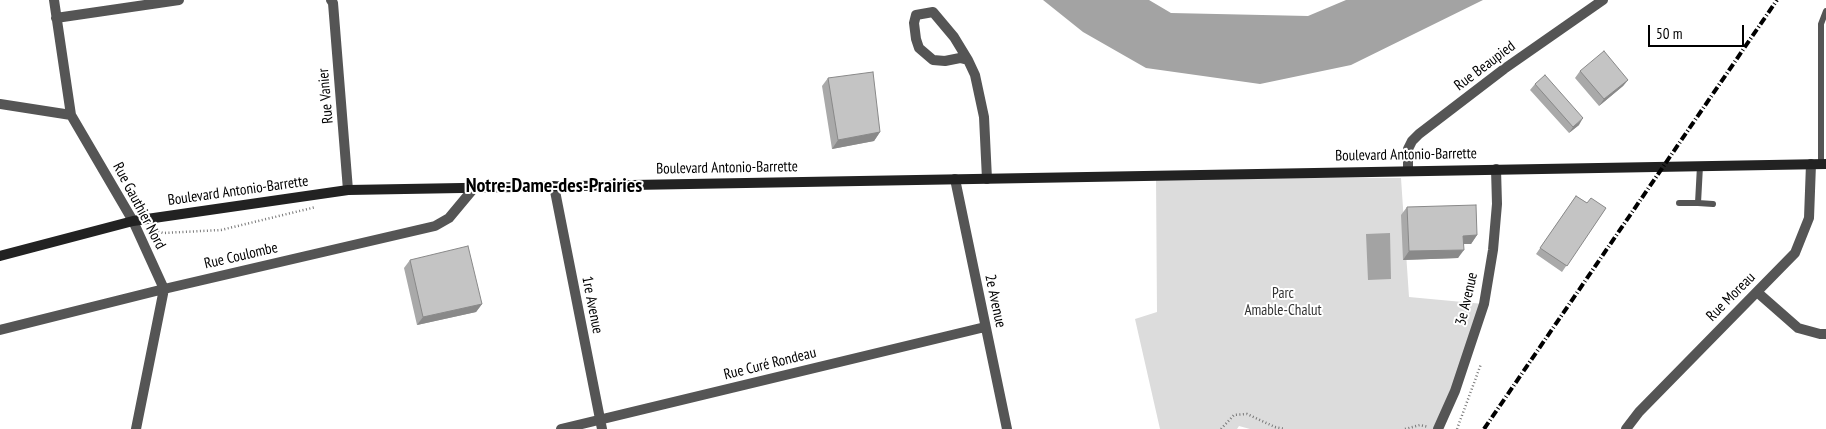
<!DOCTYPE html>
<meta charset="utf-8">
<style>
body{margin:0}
#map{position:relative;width:1826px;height:429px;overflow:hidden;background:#fff;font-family:"PT Sans Narrow",sans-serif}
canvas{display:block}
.scale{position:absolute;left:1648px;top:25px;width:96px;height:22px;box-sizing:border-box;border:2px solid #000;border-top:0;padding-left:6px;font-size:15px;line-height:18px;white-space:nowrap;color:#000;-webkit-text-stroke:4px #fff;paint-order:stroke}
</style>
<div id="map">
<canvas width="1826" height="429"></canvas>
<div class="scale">50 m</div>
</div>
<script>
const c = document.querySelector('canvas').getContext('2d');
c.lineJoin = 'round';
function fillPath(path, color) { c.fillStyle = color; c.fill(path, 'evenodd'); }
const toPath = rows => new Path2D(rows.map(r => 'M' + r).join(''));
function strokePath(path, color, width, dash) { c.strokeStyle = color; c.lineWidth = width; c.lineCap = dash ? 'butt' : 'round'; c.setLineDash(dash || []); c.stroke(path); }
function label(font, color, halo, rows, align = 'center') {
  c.font = font + ' "PT Sans Narrow",sans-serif'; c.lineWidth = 4; c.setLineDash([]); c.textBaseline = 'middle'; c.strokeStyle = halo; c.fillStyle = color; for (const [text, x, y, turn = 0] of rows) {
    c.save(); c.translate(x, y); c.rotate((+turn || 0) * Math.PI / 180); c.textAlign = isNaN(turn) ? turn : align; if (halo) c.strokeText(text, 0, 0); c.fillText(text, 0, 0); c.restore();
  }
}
const green = toPath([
 [1156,176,1401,178,1409,297,1484,304,1438,429,1250,429,1239,426,1237,429,1160,429,1135,319,1157,312]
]);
const water = toPath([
 [1043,0,1149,0,1171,13,1308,16,1346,0,1483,0,1351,65,1260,84,1146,68,1083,32],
 [1390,233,1391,279,1368,280,1366,234]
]);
const path = toPath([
 [155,230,163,233,221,230,316,207],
 [1221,429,1234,415,1247,414,1275,427,1285,429],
 [1405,429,1420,425,1428,427],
 [1457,429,1481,364]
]);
const lane = toPath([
 [1821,164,1821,24,1826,11],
 [1700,166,1698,203,1713,204],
 [1679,203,1698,203]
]);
const street = toPath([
 [54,0,71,115,133,221,164,289,136,429],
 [331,0,333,3,348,190],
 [56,18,179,0],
 [968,60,960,58,945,61,933,60,919,48,916,39,914,23,916,15,933,12,954,37,968,60,975,75,984,117,987,179],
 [0,104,71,115],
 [1408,170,1408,149,1412,141,1419,134,1504,69,1603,0],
 [955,179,1007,429],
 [554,186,602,429],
 [1757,292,1798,328,1820,334,1826,334],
 [0,330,164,289,435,226,449,218,474,188],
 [561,429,985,327],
 [1438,429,1455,391,1484,304,1493,250,1497,204,1496,169],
 [1626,429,1639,412,1795,253,1809,218,1811,164]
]);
const secondary = toPath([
 [0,256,133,221,348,190,1826,164]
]);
const rail = toPath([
 [1484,429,1777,0]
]);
const wall = toPath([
 [1580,71,1628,80,1623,86,1599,106,1575,78],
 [828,78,880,132,874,141,832,149,822,86],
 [1535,84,1579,125,1569,133,1530,90],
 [1576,196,1587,203,1606,208,1562,272,1536,254],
 [1407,207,1477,235,1471,244,1464,244,1458,258,1403,260,1401,215],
 [410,260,482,304,476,312,417,325,404,268]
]);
const shadedWall = toPath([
 [1628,80,1623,86,1599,106,1604,99],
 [1583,118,1579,125,1569,133,1573,127],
 [880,132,874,141,832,149,838,140],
 [1477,235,1471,244,1458,244,1463,236],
 [1464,250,1458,258,1403,260,1409,251],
 [482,304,476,312,417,325,423,317]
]);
const building = toPath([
 [1604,51,1628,80,1604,99,1580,71,1604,51],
 [873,72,880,132,838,140,828,78,873,72],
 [1545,75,1583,118,1573,127,1535,84,1545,75],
 [1576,196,1587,203,1591,198,1606,208,1567,266,1540,248,1576,196],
 [1476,205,1477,235,1463,236,1464,250,1409,251,1407,207,1476,205],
 [468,246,482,304,423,317,410,260,468,246]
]);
const streetNames = [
 ["Rue Beaupied",1485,66,-37],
 ["Rue Vanier",326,96,-95],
 ["Boulevard Antonio-Barrette",1406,155,-1],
 ["Boulevard Antonio-Barrette",727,168,-1],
 ["Boulevard Antonio-Barrette",238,191,-8],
 ["Rue Gauthier Nord",139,206,62],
 ["Rue Coulombe",241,256,-13],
 ["Rue Moreau",1731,297,-45],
 ["3e Avenue",1467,299,-77],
 ["2e Avenue",995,301,78],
 ["1re Avenue",592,305,79],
 ["Rue Curé Rondeau",770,364,-14]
];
const parkNames = [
 ["Parc",1283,294],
 ["Amable-Chalut",1283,311]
];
const districtNames = [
 ["Notre-Dame-des-Prairies",554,186]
];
fillPath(green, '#dcdcdc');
fillPath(water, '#a3a3a3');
strokePath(path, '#777', 2.5, [1, 2.5]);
strokePath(lane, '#555', 6);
strokePath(street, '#555', 10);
strokePath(secondary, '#222', 10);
strokePath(rail, '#000', 4, [8, 2.5, 1, 2.5]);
fillPath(wall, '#a9a9a9');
fillPath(shadedWall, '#898989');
fillPath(building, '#c4c4c4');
strokePath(building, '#898989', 1);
label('15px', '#000', '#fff', streetNames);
label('15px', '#333', '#fff', parkNames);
label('bold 20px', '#000', '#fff', districtNames);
</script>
